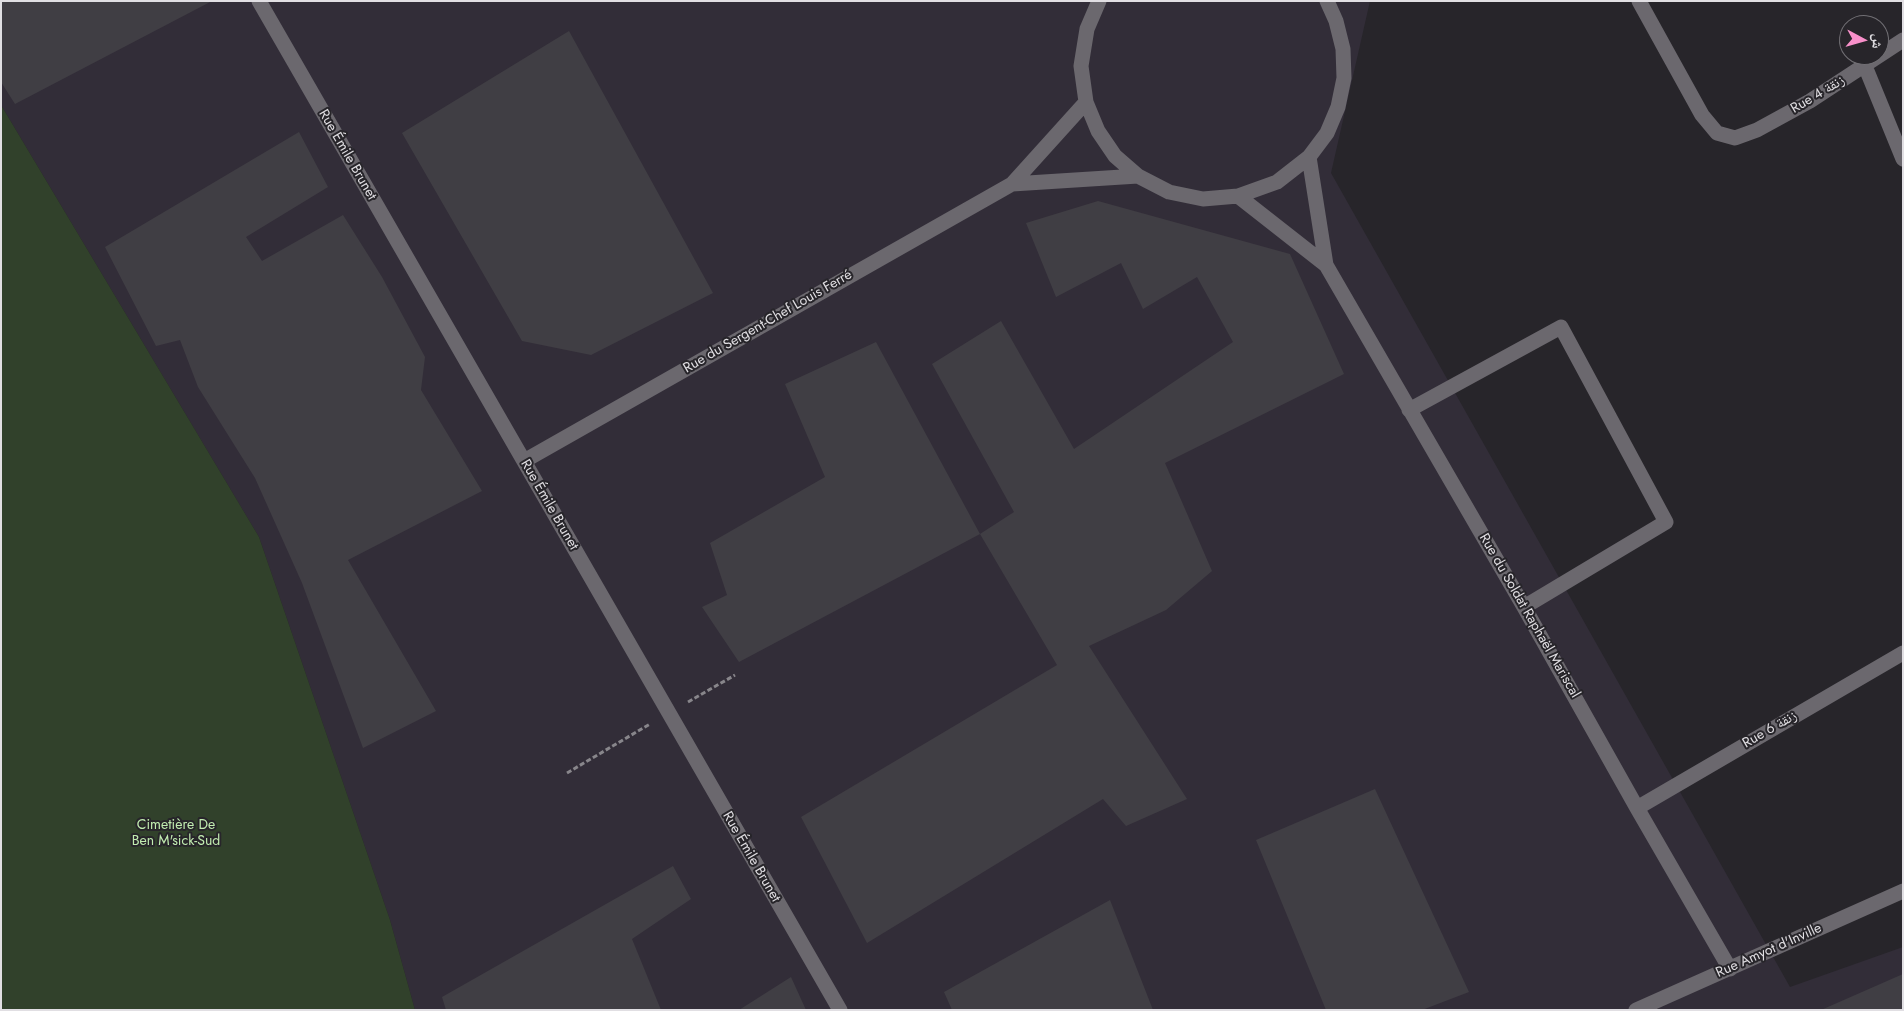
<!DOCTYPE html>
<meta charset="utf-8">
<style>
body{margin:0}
#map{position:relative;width:1904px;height:1011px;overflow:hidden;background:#27252a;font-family:Jost,"Noto Naskh Arabic",sans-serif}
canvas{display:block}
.frame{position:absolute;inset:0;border:2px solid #e1dfe3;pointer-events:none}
.north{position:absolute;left:1839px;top:15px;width:50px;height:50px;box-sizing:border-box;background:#27252a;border:1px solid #716f74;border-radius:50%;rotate:96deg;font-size:14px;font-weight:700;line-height:20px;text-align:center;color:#e1dfe3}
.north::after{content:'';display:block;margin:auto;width:18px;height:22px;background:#f890ca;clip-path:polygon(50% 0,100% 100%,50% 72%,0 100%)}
</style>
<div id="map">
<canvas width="1904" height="1011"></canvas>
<div class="frame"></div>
<div class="north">ش</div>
</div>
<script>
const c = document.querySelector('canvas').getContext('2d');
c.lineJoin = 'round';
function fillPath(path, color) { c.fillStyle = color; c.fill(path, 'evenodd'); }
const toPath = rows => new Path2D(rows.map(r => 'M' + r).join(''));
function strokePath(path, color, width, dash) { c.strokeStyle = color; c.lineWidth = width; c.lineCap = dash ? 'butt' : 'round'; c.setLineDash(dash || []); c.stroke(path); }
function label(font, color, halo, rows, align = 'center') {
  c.font = font + ' Jost,"Noto Naskh Arabic",sans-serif'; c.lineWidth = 4; c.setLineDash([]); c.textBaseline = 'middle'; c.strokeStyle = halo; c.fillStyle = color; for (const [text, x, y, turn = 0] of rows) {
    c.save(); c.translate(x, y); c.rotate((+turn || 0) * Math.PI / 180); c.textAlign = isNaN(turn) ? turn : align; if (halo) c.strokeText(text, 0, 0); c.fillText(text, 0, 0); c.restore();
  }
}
const built = toPath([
 [1,1,1370,1,1331,173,1790,987,1903,947,1903,1010,415,1010,390,920,259,537,1,105]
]);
const green = toPath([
 [1,105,259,537,390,920,415,1010,1,1010]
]);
const building = toPath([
 [1,1,212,1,15,104,1,82],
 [569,31,713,293,591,355,522,341,402,133],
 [299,132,328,187,246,237,262,261,343,215,382,277,425,357,421,390,482,491,348,560,436,711,363,748,302,583,255,478,198,387,180,340,156,346,105,247],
 [1098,201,1290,254,1344,374,1165,463,1212,571,1166,610,1089,646,1187,799,1126,826,1103,799,867,943,801,817,1057,665,980,534,1014,512,932,364,1001,321,1074,449,1233,342,1197,277,1143,309,1121,263,1056,297,1026,223],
 [876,342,980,534,739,662,702,607,727,595,710,543,825,477,785,384],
 [1375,789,1469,992,1422,1010,1326,1010,1256,840],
 [673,866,691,899,632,939,661,1010,446,1010,442,997],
 [1110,900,1153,1010,952,1010,944,992],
 [1903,974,1903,1010,1821,1010],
 [791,977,806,1010,739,1010]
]);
const path = toPath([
 [688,702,735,675],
 [567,773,650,724]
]);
const minor = toPath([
 [259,1,840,1010],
 [1099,1,1087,29,1081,66,1086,102,1098,131,1115,156,1138,176,1169,192,1203,199,1238,196,1277,182,1309,157,1327,133,1338,107,1344,78,1343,49,1336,21,1327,1],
 [1639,1,1702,115,1717,133,1735,138,1757,130,1810,101,1903,40],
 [1865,66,1903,159],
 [1309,157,1326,265,1524,607,1637,808,1730,969],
 [1012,184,1138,176],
 [1238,196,1326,265],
 [1409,410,1561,327,1666,522,1524,607],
 [524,461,1012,184,1086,102],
 [1637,808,1903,653],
 [1636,1010,1903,891]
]);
const streetNames = [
 ["Rue 4 زنقة",1818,95,-31],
 ["Rue Émile Brunet",347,155,60],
 ["Rue du Sergent-Chef Louis Ferré",768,322,-30],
 ["Rue Émile Brunet",549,505,60],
 ["Rue du Soldat Raphaël Mariscal",1529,616,60],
 ["Rue 6 زنقة",1770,730,-30],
 ["Rue Émile Brunet",751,857,60],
 ["Rue Amyot d'Inville",1769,951,-24]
];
const parkNames = [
 ["Cimetière De",176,826],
 ["Ben M'sick-Sud",176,842]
];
fillPath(built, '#322d38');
fillPath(green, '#31412b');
fillPath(building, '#403e44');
strokePath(path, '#88868b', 3, [5, 2.5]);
strokePath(minor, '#6b686e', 15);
label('14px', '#e1dfe3', '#27252a', streetNames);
label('14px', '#c1ecb0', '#27252a', parkNames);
</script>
